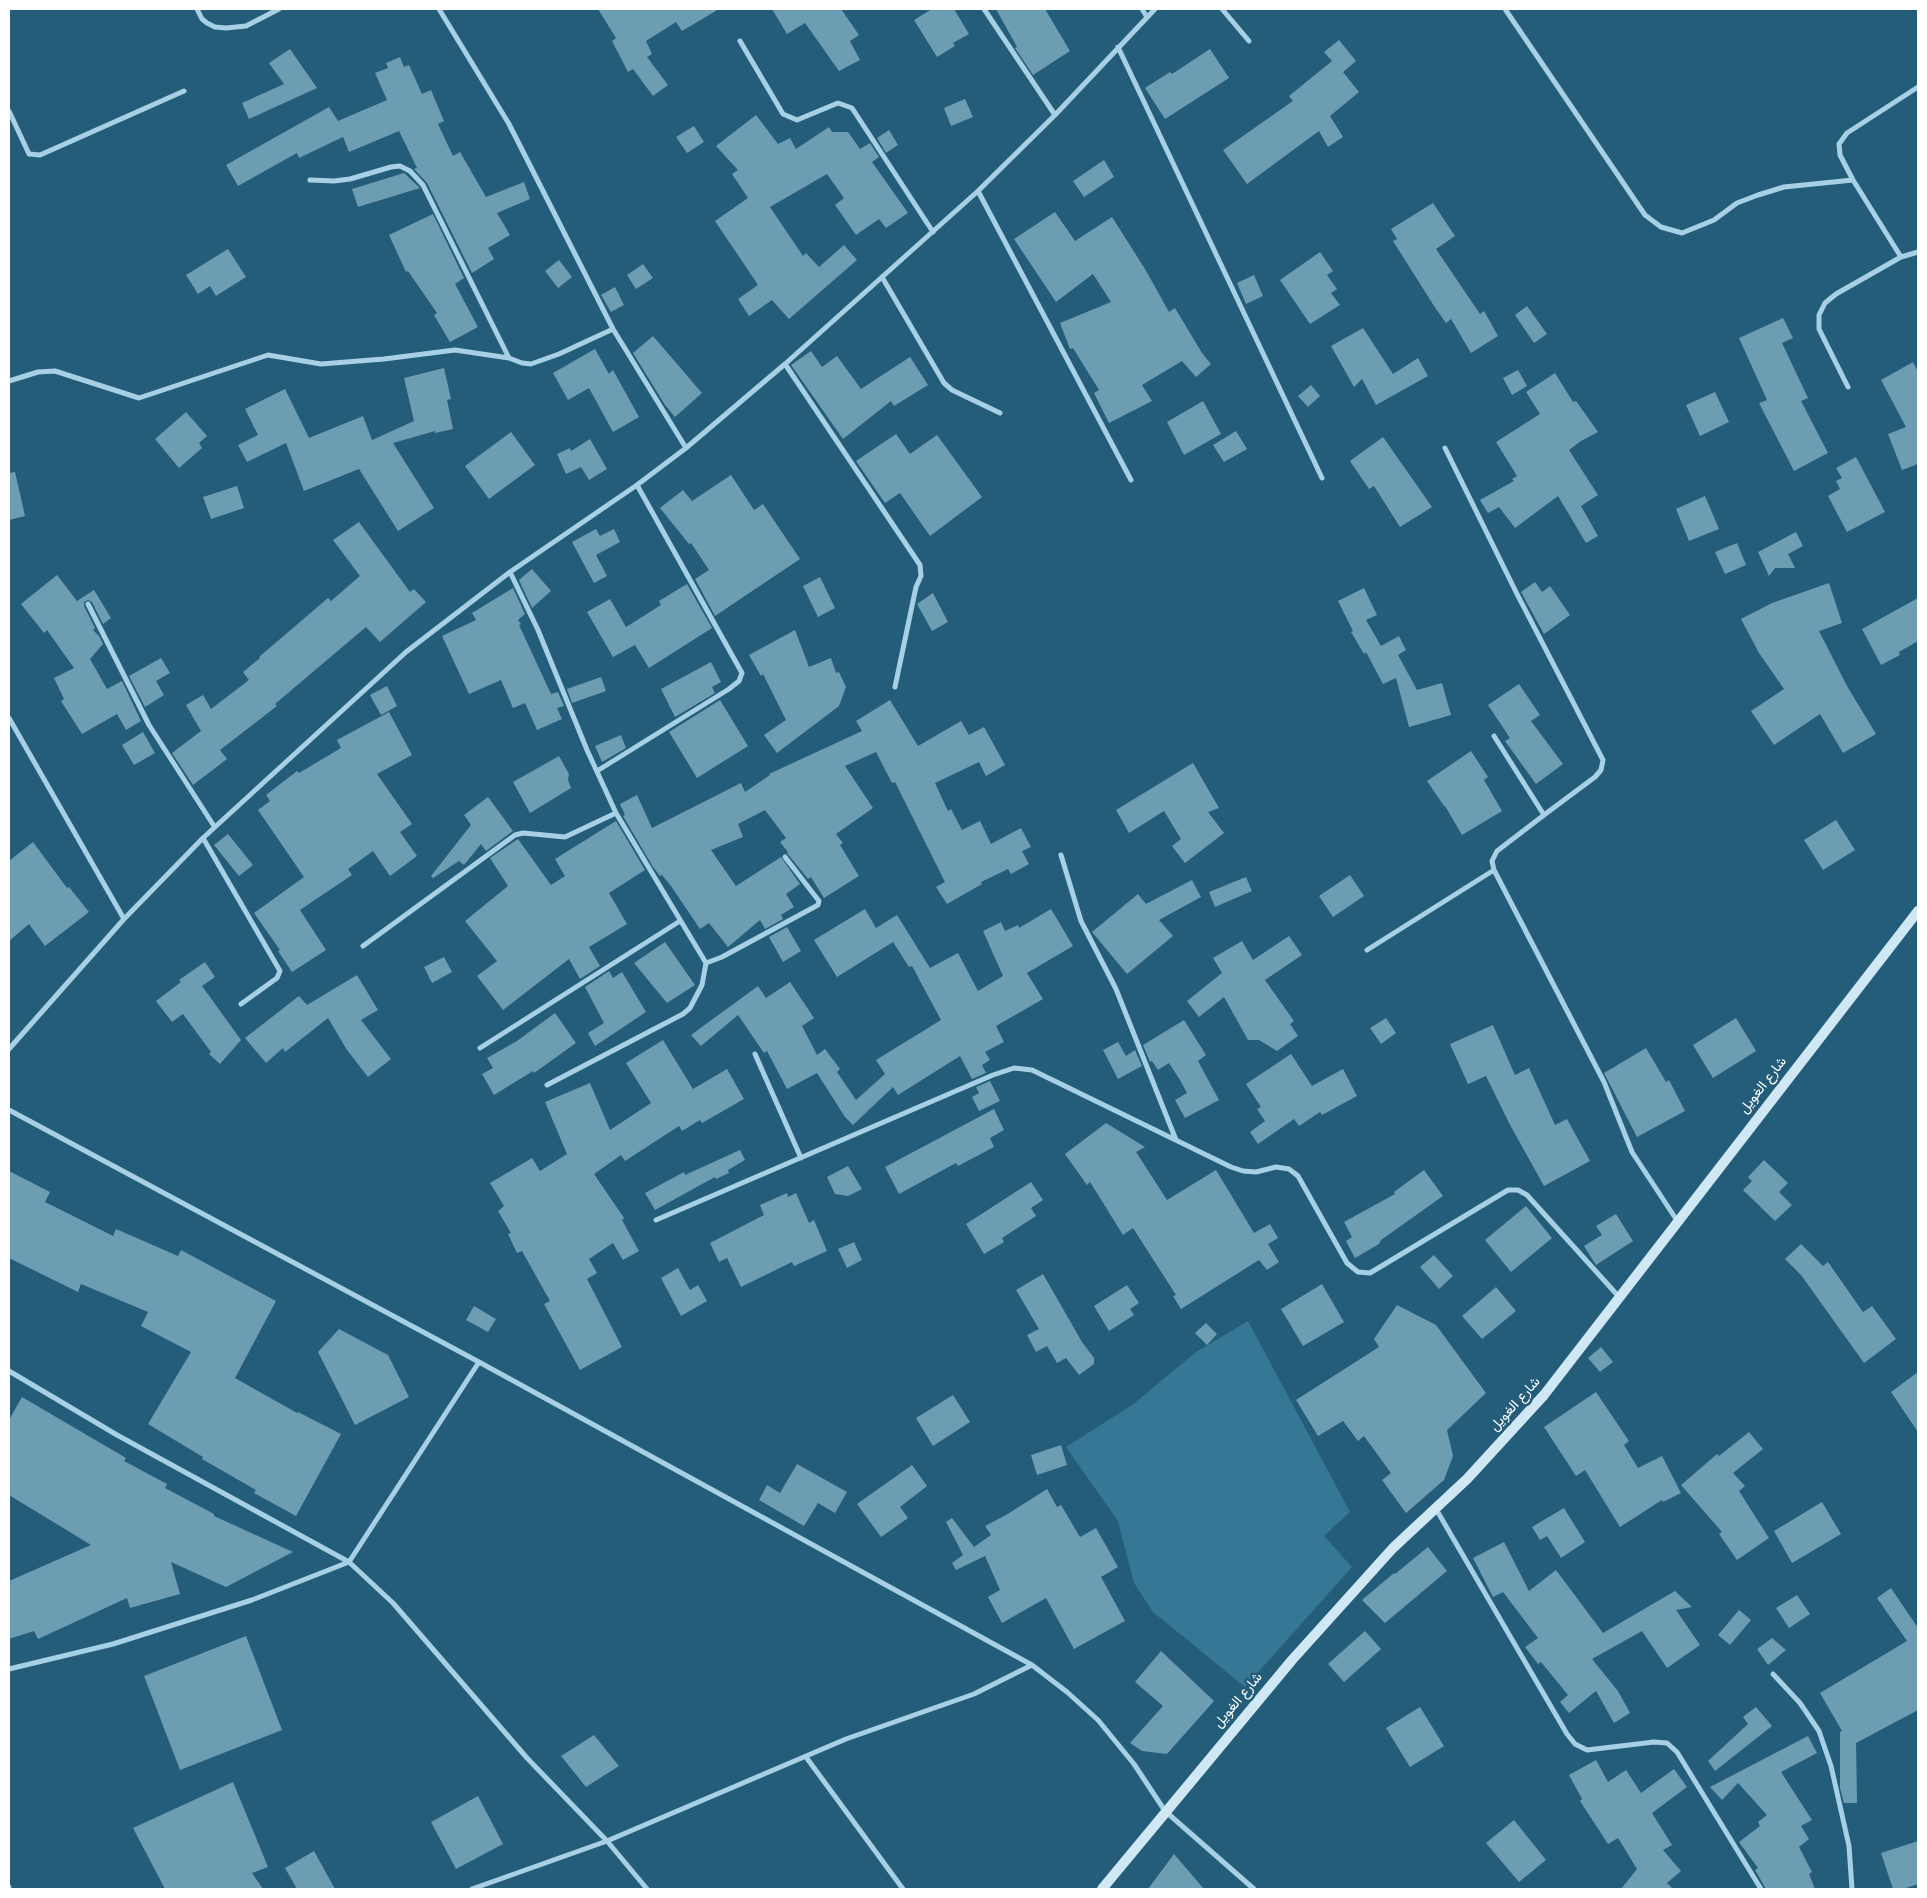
<!DOCTYPE html>
<meta charset="utf-8">
<style>
body{margin:0}
#map{position:relative;width:1927px;height:1898px;overflow:hidden;background:#245d7a;font-family:Overpass,sans-serif}
canvas{display:block}
.frame{position:absolute;inset:0;border:10px solid #fff;pointer-events:none}
</style>
<div id="map">
<canvas width="1927" height="1898"></canvas>
<div class="frame"></div>
</div>
<script>
const c = document.querySelector('canvas').getContext('2d');
c.lineJoin = 'round';
function fillPath(path, color) { c.fillStyle = color; c.fill(path, 'evenodd'); }
const toPath = rows => new Path2D(rows.map(r => 'M' + r).join(''));
function strokePath(path, color, width, dash) { c.strokeStyle = color; c.lineWidth = width; c.lineCap = dash ? 'butt' : 'round'; c.setLineDash(dash || []); c.stroke(path); }
function label(font, color, halo, rows, align = 'center') {
  c.font = font + ' Overpass,Vazirmatn,sans-serif'; c.lineWidth = 5; c.setLineDash([]); c.textBaseline = 'middle'; c.strokeStyle = halo; c.fillStyle = color; for (const [text, x, y, turn = 0] of rows) {
    c.save(); c.translate(x, y); c.rotate((+turn || 0) * Math.PI / 180); c.textAlign = isNaN(turn) ? turn : align; if (halo) c.strokeText(text, 0, 0); c.fillText(text, 0, 0); c.restore();
  }
}
const green = toPath([
 [1248,1321,1350,1512,1324,1536,1352,1567,1245,1687,1153,1612,1134,1583,1118,1521,1066,1447,1132,1405,1196,1352]
]);
const building = toPath([
 [598,9,719,9,682,31,676,22,646,41,652,54,647,57,668,85,653,96,633,69,628,72,612,41,616,38],
 [772,9,841,9,859,35,850,41,860,60,839,71,805,23,787,34],
 [932,9,954,9,969,34,953,43,955,46,937,57,914,20],
 [996,9,1045,9,1070,51,1033,75,1015,48,1017,47],
 [1339,40,1356,61,1343,72,1359,92,1330,116,1343,137,1328,147,1319,131,1247,184,1223,150,1293,101,1289,96,1332,61,1324,52],
 [290,49,317,88,249,119,242,103,284,84,269,63],
 [1210,49,1229,78,1165,119,1145,88,1170,72,1172,74],
 [400,57,404,67,409,65,422,94,431,90,444,121,438,124,453,156,460,152,486,197,524,182,530,199,497,213,510,235,488,248,494,259,472,273,427,183,414,169,417,168,399,131,349,152,343,137,299,158,297,153,238,186,226,165,329,107,338,121,387,100,375,73,388,68,386,63],
 [965,99,973,117,951,126,944,108],
 [756,115,778,144,790,138,796,149,829,127,832,132,848,132,860,149,870,143,879,157,872,162,908,213,886,228,879,219,856,235,835,205,844,198,827,174,770,207,803,256,806,253,819,267,844,245,857,260,789,319,772,300,749,316,738,299,758,285,715,221,748,198,732,174,738,170,716,146],
 [694,126,704,142,687,153,676,137],
 [889,130,898,145,886,153,877,138],
 [1104,160,1114,177,1084,197,1073,181],
 [404,173,420,188,358,207,352,189],
 [1433,203,1455,236,1436,249,1480,314,1484,311,1498,336,1471,353,1451,319,1446,323,1434,306,1393,241,1397,239,1391,229],
 [1055,212,1075,241,1112,217,1145,269,1169,312,1175,308,1202,353,1211,364,1196,377,1182,361,1142,385,1152,401,1109,423,1094,393,1099,390,1073,348,1070,349,1060,323,1111,302,1093,274,1056,302,1014,239],
 [433,214,464,278,455,284,478,327,450,342,434,315,437,313,408,271,406,272,389,235],
 [228,249,246,277,216,296,210,286,198,294,186,275],
 [1320,252,1333,271,1327,275,1337,289,1331,293,1340,305,1310,324,1280,280],
 [559,260,572,277,558,288,545,271],
 [643,264,653,278,636,289,627,275],
 [1254,275,1263,296,1246,304,1237,283],
 [615,287,624,305,611,312,601,295],
 [1527,306,1547,334,1534,343,1515,315],
 [1783,318,1793,338,1782,343,1808,398,1801,401,1828,453,1794,471,1759,403,1767,400,1739,338],
 [1363,328,1393,374,1418,358,1428,376,1376,405,1362,379,1354,387,1331,346],
 [653,336,702,393,675,417,665,405,633,353],
 [595,349,609,374,613,370,639,417,613,432,589,388,568,400,553,373],
 [811,351,822,367,837,356,861,389,910,357,928,385,894,406,891,401,843,439,791,365],
 [1913,362,1918,372,1918,464,1902,470,1888,434,1906,427,1881,380],
 [444,368,451,399,447,400,453,429,435,433,435,431,393,443,434,508,398,531,359,469,304,491,286,443,247,462,238,445,258,435,245,409,285,389,309,438,363,416,372,440,414,421,404,378],
 [1518,370,1527,386,1512,395,1503,378],
 [1555,373,1573,402,1576,401,1598,432,1581,441,1569,450,1598,495,1581,506,1598,536,1586,543,1558,496,1515,528,1499,507,1488,513,1480,500,1514,481,1512,479,1517,476,1496,442,1540,414,1526,392],
 [1311,385,1320,396,1308,407,1298,396],
 [1715,392,1729,422,1700,436,1686,405],
 [1203,401,1221,434,1184,455,1167,422],
 [186,412,207,436,199,443,202,448,179,468,155,439],
 [1236,431,1247,449,1224,462,1213,445],
 [511,432,535,465,489,499,465,466],
 [896,434,910,454,937,435,982,497,930,536,900,493,885,503,856,461],
 [1383,437,1432,507,1400,527,1374,486,1369,489,1350,461],
 [590,439,607,469,589,480,581,467,566,474,557,454,570,448,571,451],
 [1856,457,1885,512,1847,532,1828,496,1840,489,1836,481,1842,478,1836,468],
 [15,472,25,516,9,520,9,473],
 [731,475,754,510,763,504,800,559,715,616,695,579,709,570,691,543,689,544,660,508,683,490,692,501],
 [237,486,244,508,211,519,203,497],
 [1705,496,1719,529,1689,541,1676,509],
 [359,522,410,592,414,589,426,602,380,642,366,627,275,704,277,706,220,750,227,759,193,785,172,753,201,731,186,705,203,695,211,709,249,680,243,672,260,658,259,657,328,598,331,601,360,576,333,540],
 [596,529,600,536,614,529,620,542,596,555,607,576,594,583,572,542],
 [1796,532,1803,546,1788,554,1795,568,1775,568,1769,576,1758,552],
 [1737,543,1746,565,1725,574,1715,552],
 [532,569,551,591,532,608,519,580],
 [57,575,77,601,94,590,111,618,103,624,92,602,88,600,84,602,84,606,95,628,93,630,99,636,103,644,90,659,107,689,122,681,141,721,126,730,117,714,82,734,61,701,64,699,54,678,74,668,47,630,44,633,21,604],
 [820,577,835,608,818,617,803,586],
 [1535,582,1542,592,1550,586,1570,615,1544,634,1521,592],
 [1829,583,1842,623,1819,631,1847,686,1876,734,1843,753,1820,714,1774,745,1751,711,1784,689,1759,653,1741,619,1772,603],
 [687,584,712,628,649,668,635,645,613,657,587,612,610,599,626,627,661,605,659,601],
 [513,588,525,614,518,620,521,624,519,625,551,694,558,692,564,706,557,708,562,719,537,730,525,703,513,708,501,680,469,694,442,636,476,620,472,613],
 [1364,588,1377,615,1366,620,1381,646,1399,636,1406,650,1398,655,1417,690,1442,683,1451,715,1409,727,1396,678,1383,684,1366,652,1364,654,1351,632,1353,631,1338,601],
 [933,593,948,622,932,631,917,604],
 [1918,598,1918,641,1899,652,1900,655,1881,665,1862,629],
 [795,630,809,667,831,658,836,673,839,672,846,687,839,706,777,753,764,735,786,720,763,674,761,676,749,655],
 [161,658,170,673,156,681,164,695,145,707,129,676],
 [711,662,721,682,712,687,715,693,675,717,661,689],
 [601,677,606,691,572,703,567,689],
 [1519,684,1540,715,1531,721,1563,764,1536,784,1505,741,1510,738,1488,705],
 [387,686,397,706,381,715,370,695],
 [720,700,748,746,697,778,669,732],
 [890,700,918,746,961,721,969,735,984,727,1005,765,986,776,979,762,935,783,948,811,951,809,962,830,980,821,991,844,1021,828,1031,847,1022,851,1029,864,1011,874,1008,869,981,882,982,884,947,904,936,887,945,882,895,782,892,783,876,752,845,766,873,808,836,834,843,843,840,845,859,876,824,898,811,877,808,879,787,853,788,852,780,842,786,838,765,810,738,824,743,837,711,850,736,886,781,857,800,884,786,894,794,907,781,915,783,919,765,929,760,920,728,947,709,923,700,929,671,886,662,875,660,876,653,867,623,816,625,815,620,804,637,795,652,828,741,783,745,792,770,775,769,774,862,731,856,721],
 [389,712,412,755,377,774,412,824,400,832,417,856,390,876,373,851,348,869,352,875,300,910,326,950,292,972,278,951,280,950,254,913,304,877,258,810,270,801,266,795,297,771,299,773,341,748,337,740],
 [143,732,155,753,134,765,122,745],
 [621,735,626,748,602,762,595,746],
 [1471,751,1488,777,1484,780,1502,811,1462,835,1445,806,1444,806,1427,781],
 [559,756,569,774,568,780,571,788,530,813,513,782],
 [1193,763,1219,808,1208,812,1224,833,1185,863,1172,846,1181,839,1164,811,1129,833,1116,810],
 [488,797,513,831,486,851,481,844,464,865,459,861,433,878,431,876,471,825,464,815],
 [1836,820,1855,850,1823,870,1804,840],
 [616,821,645,870,609,893,627,924,589,947,600,966,580,979,569,959,503,1010,477,976,497,961,465,921,508,886,490,858,518,839,551,885,565,876,555,859],
 [228,834,253,865,239,876,214,845],
 [33,842,67,888,69,887,89,912,45,946,29,924,9,941,9,861],
 [1350,875,1364,896,1333,917,1319,896],
 [1246,877,1252,891,1215,907,1209,892],
 [1192,880,1201,897,1159,920,1173,936,1127,974,1092,932,1138,894,1146,904],
 [865,909,876,928,897,915,930,968,958,953,978,991,1003,976,983,931,1001,922,1005,931,1018,925,1019,928,1051,909,1073,946,1027,973,1043,999,996,1026,1004,1042,985,1052,990,1060,982,1065,986,1073,972,1079,960,1056,898,1095,893,1087,853,1125,845,1117,817,1073,787,1089,767,1051,764,1053,738,1015,701,1046,691,1035,758,986,766,998,790,982,814,1018,802,1026,817,1055,825,1049,840,1069,837,1072,856,1100,885,1074,876,1060,941,1020,912,966,909,967,893,942,837,977,814,940],
 [787,927,801,951,783,962,769,937],
 [1289,936,1302,955,1265,980,1294,1021,1290,1024,1298,1036,1277,1051,1259,1040,1248,1040,1224,997,1199,1017,1187,1001,1222,973,1213,958,1242,941,1253,960],
 [665,942,695,985,667,1003,634,963],
 [444,957,452,972,432,983,424,967],
 [205,962,215,977,202,986,241,1040,220,1064,209,1054,211,1052,183,1014,172,1022,156,1001,181,982,179,980],
 [609,971,613,978,622,972,646,1012,595,1046,588,1033,604,1023,585,987],
 [357,975,378,1010,361,1020,391,1059,368,1077,347,1050,328,1018,285,1052,283,1048,266,1063,245,1038,299,996,307,1005],
 [555,1013,576,1043,534,1073,533,1071,494,1095,482,1074,493,1068,487,1058,517,1041],
 [1386,1018,1396,1033,1381,1044,1370,1028],
 [1736,1018,1756,1051,1713,1078,1693,1045],
 [1184,1020,1206,1055,1198,1061,1219,1100,1185,1118,1175,1100,1187,1093,1180,1080,1169,1063,1158,1070,1152,1061,1150,1062,1143,1045],
 [1493,1025,1515,1075,1529,1068,1555,1125,1567,1119,1590,1161,1544,1186,1509,1123,1486,1076,1468,1084,1450,1044],
 [663,1040,693,1089,727,1069,744,1099,702,1123,700,1120,682,1131,679,1126,625,1161,621,1155,594,1174,624,1218,622,1220,639,1251,623,1260,613,1243,589,1259,597,1273,587,1279,622,1347,580,1370,544,1304,550,1301,522,1251,517,1253,508,1234,511,1233,498,1211,504,1206,490,1183,532,1158,540,1171,567,1154,545,1102,590,1083,610,1130,651,1103,626,1063],
 [1118,1042,1126,1056,1135,1050,1142,1066,1118,1079,1103,1050],
 [1646,1048,1666,1082,1669,1080,1685,1111,1637,1137,1604,1073],
 [1291,1054,1312,1086,1343,1069,1357,1096,1322,1115,1320,1112,1299,1126,1294,1119,1258,1144,1250,1132,1265,1121,1257,1109,1261,1107,1246,1084],
 [990,1081,1000,1101,979,1111,972,1097,979,1093,976,1087],
 [994,1109,1004,1130,990,1138,994,1147,958,1166,956,1163,899,1194,885,1167],
 [1106,1123,1145,1147,1136,1152,1167,1200,1216,1170,1254,1233,1270,1224,1278,1238,1268,1244,1279,1262,1267,1270,1259,1260,1181,1309,1173,1296,1176,1295,1133,1228,1123,1235,1090,1182,1087,1185,1065,1154],
 [740,1150,745,1160,728,1170,729,1173,716,1179,715,1177,655,1210,645,1193,684,1172,685,1175],
 [1764,1160,1788,1183,1779,1192,1792,1205,1775,1221,1743,1190,1752,1181,1748,1177],
 [848,1166,862,1189,848,1196,835,1194,827,1177],
 [1424,1170,1443,1196,1381,1240,1379,1244,1355,1258,1346,1241,1352,1237,1344,1222,1395,1194,1394,1192],
 [9,1171,50,1192,45,1202,113,1236,116,1229,178,1256,181,1250,276,1301,235,1378,297,1413,298,1412,341,1434,296,1516,254,1493,256,1490,202,1459,203,1457,148,1424,191,1352,141,1326,148,1312,81,1284,78,1292,9,1258],
 [1031,1182,1043,1200,1031,1208,1036,1216,1002,1238,1004,1242,984,1254,966,1224],
 [787,1193,788,1197,796,1193,809,1223,814,1220,827,1251,794,1266,792,1262,741,1287,727,1258,719,1262,710,1243,764,1215,760,1205],
 [1526,1206,1552,1238,1511,1272,1485,1240],
 [1616,1214,1633,1241,1596,1265,1584,1246,1602,1235,1596,1226],
 [854,1242,862,1260,847,1268,838,1249],
 [1801,1244,1823,1266,1828,1262,1863,1312,1872,1306,1896,1339,1864,1363,1801,1275,1785,1259],
 [1434,1255,1453,1276,1439,1289,1420,1267],
 [678,1268,690,1290,698,1285,707,1301,681,1316,661,1278],
 [1043,1274,1082,1342,1094,1358,1094,1364,1079,1375,1066,1358,1057,1363,1047,1346,1036,1352,1027,1335,1039,1329,1016,1290],
 [1322,1284,1344,1322,1303,1346,1281,1309],
 [1127,1285,1139,1303,1130,1309,1134,1315,1109,1331,1094,1306],
 [1496,1287,1516,1311,1482,1339,1462,1316],
 [1397,1305,1436,1325,1486,1393,1447,1430,1453,1456,1444,1480,1406,1513,1382,1480,1391,1473,1364,1436,1358,1441,1343,1421,1318,1436,1296,1400,1379,1347,1374,1339],
 [474,1306,496,1319,488,1332,466,1320],
 [1206,1323,1217,1334,1207,1345,1195,1333],
 [339,1329,388,1355,409,1397,355,1425,318,1352],
 [1601,1347,1613,1362,1600,1372,1588,1358],
 [1918,1372,1918,1432,1891,1392],
 [1596,1392,1629,1441,1624,1445,1638,1468,1662,1456,1681,1493,1663,1502,1662,1500,1620,1527,1585,1470,1576,1476,1544,1427],
 [953,1395,970,1422,933,1446,916,1418],
 [22,1397,126,1458,124,1461,167,1484,165,1488,214,1514,214,1516,293,1552,226,1587,171,1562,180,1594,130,1608,127,1598,38,1639,34,1631,9,1639,9,1581,91,1545,9,1495,9,1420],
 [1749,1432,1763,1449,1733,1473,1745,1486,1739,1491,1769,1538,1737,1560,1719,1534,1722,1532,1681,1485,1717,1454,1719,1456],
 [1061,1445,1067,1465,1037,1475,1031,1455],
 [797,1464,847,1492,835,1513,818,1503,804,1526,759,1500,767,1485,780,1493],
 [912,1465,927,1486,900,1507,908,1518,881,1537,857,1504],
 [1047,1489,1057,1507,1061,1505,1080,1537,1096,1528,1118,1567,1101,1577,1125,1621,1074,1649,1046,1598,1002,1623,988,1597,1000,1590,985,1556,956,1570,952,1563,963,1555,946,1522,952,1518,974,1547,991,1535,985,1526,1006,1515],
 [1822,1502,1841,1534,1792,1563,1774,1531],
 [1564,1508,1585,1542,1561,1558,1547,1536,1540,1540,1532,1527],
 [1504,1542,1529,1591,1556,1570,1603,1633,1675,1591,1692,1607,1676,1610,1700,1645,1667,1668,1642,1631,1592,1659,1618,1691,1630,1713,1614,1723,1596,1691,1569,1713,1560,1702,1568,1695,1541,1662,1538,1664,1525,1647,1538,1638,1503,1592,1493,1597,1473,1558],
 [1428,1547,1447,1571,1385,1623,1362,1600,1394,1573,1395,1574],
 [1891,1588,1918,1628,1918,1710,1856,1743,1857,1803,1844,1803,1840,1788,1840,1732,1842,1731,1820,1693,1907,1641,1877,1598],
 [1797,1595,1810,1614,1789,1628,1776,1608],
 [1739,1610,1751,1620,1730,1645,1718,1635],
 [1365,1631,1381,1649,1344,1682,1328,1664],
 [246,1636,282,1730,180,1770,144,1676],
 [1772,1638,1786,1650,1768,1665,1757,1649],
 [1161,1651,1214,1701,1167,1754,1142,1751,1130,1743,1163,1706,1135,1682],
 [1420,1707,1444,1746,1410,1767,1386,1728],
 [1756,1707,1772,1726,1715,1771,1708,1761,1748,1724,1743,1717],
 [594,1735,619,1766,586,1787,561,1756],
 [1808,1736,1817,1753,1781,1772,1812,1820,1801,1826,1809,1839,1799,1847,1812,1872,1809,1874,1815,1889,1766,1889,1755,1870,1758,1868,1739,1842,1760,1826,1758,1822,1767,1815,1738,1783,1722,1800,1710,1787],
 [1596,1760,1608,1782,1626,1770,1641,1793,1674,1769,1687,1787,1652,1813,1672,1845,1663,1850,1681,1871,1667,1883,1673,1889,1621,1889,1637,1869,1618,1838,1608,1844,1580,1801,1582,1799,1569,1775],
 [233,1782,268,1867,252,1873,263,1889,165,1889,133,1828],
 [478,1796,503,1844,456,1869,431,1822],
 [1514,1820,1546,1860,1519,1882,1486,1843],
 [1918,1841,1918,1884,1903,1889,1893,1889,1881,1853],
 [314,1851,335,1889,297,1889,285,1868],
 [1174,1854,1204,1889,1148,1889]
]);
const street = toPath([
 [197,9,202,19,207,23,215,27,226,28,246,26,279,9],
 [439,9,509,124,613,329],
 [984,9,1055,115],
 [1142,9,1147,17],
 [1222,9,1249,41],
 [1505,9,1645,215,1661,227,1682,233,1714,220,1737,203,1758,195,1784,187,1853,180],
 [740,41,783,114,797,120,838,103,852,108,933,232],
 [1118,47,1322,478],
 [9,111,29,154,40,155,184,91],
 [310,180,334,181,350,179,391,167,400,166,410,171,423,185,509,358],
 [978,191,1131,480],
 [1901,257,1853,180,1840,155,1839,144,1847,133,1918,87],
 [882,277,944,383,952,390,1000,413],
 [785,364,920,565,921,576,916,587,895,687],
 [9,381,38,372,55,371,139,398,268,355,321,364,384,359,455,350,509,358,522,363,531,364,559,354,613,329,686,448],
 [1848,387,1819,329,1819,315,1825,303,1836,294,1901,257,1918,252],
 [1445,448,1517,594,1603,760,1601,770,1595,777,1544,815],
 [510,572,538,630,587,750,616,813,706,963,722,957,818,905,819,901,785,857],
 [88,604,149,725,214,826],
 [9,718,124,919],
 [1494,736,1544,815,1497,851,1492,861,1494,870,1604,1082,1632,1152,1678,1222],
 [597,771,729,689,739,681,742,673,637,485],
 [203,838,280,971,277,978,241,1004],
 [1061,855,1081,921,1116,989,1176,1140],
 [363,946,515,835,523,833,565,837,616,813],
 [1367,950,1494,870],
 [480,1048,680,921],
 [9,1049,124,919,203,838,406,652,510,572,637,485,686,448,785,364,978,191,1055,115,1155,9],
 [755,1054,801,1158],
 [547,1085,683,1014,690,1008,702,985,706,963],
 [9,1110,479,1362,1032,1665,1067,1692,1098,1720,1134,1764,1165,1811,1254,1889],
 [656,1220,993,1075,1014,1068,1032,1070,1231,1167,1243,1171,1256,1172,1276,1167,1289,1169,1298,1176,1347,1263,1358,1272,1370,1273,1508,1190,1518,1190,1527,1195,1620,1298],
 [9,1371,117,1435,349,1562,393,1603,527,1758,607,1841,647,1889],
 [1436,1509,1567,1734,1575,1744,1587,1750,1654,1742,1667,1743,1677,1752,1761,1889],
 [9,1669,113,1644,252,1600,349,1562,479,1362],
 [1773,1674,1800,1703,1819,1731,1831,1766,1849,1846,1852,1889],
 [806,1757,903,1889],
 [9,1887,9,1889],
 [472,1889,607,1841,846,1739,974,1694,1032,1665]
]);
const secondary = toPath([
 [1102,1889,1292,1660,1393,1548,1467,1479,1544,1395,1918,911]
]);
const streetNames = [
 ["شارع الغويل",1764,1086,-52],
 ["شارع الغويل",1516,1405,-48],
 ["شارع الغويل",1239,1701,-50]
];
fillPath(green, '#357795');
fillPath(building, '#6d9db3');
strokePath(street, '#a7d0e4', 5);
strokePath(secondary, '#d0e8f4', 10);
label('14px', '#fff', '#245d7a', streetNames);
</script>
